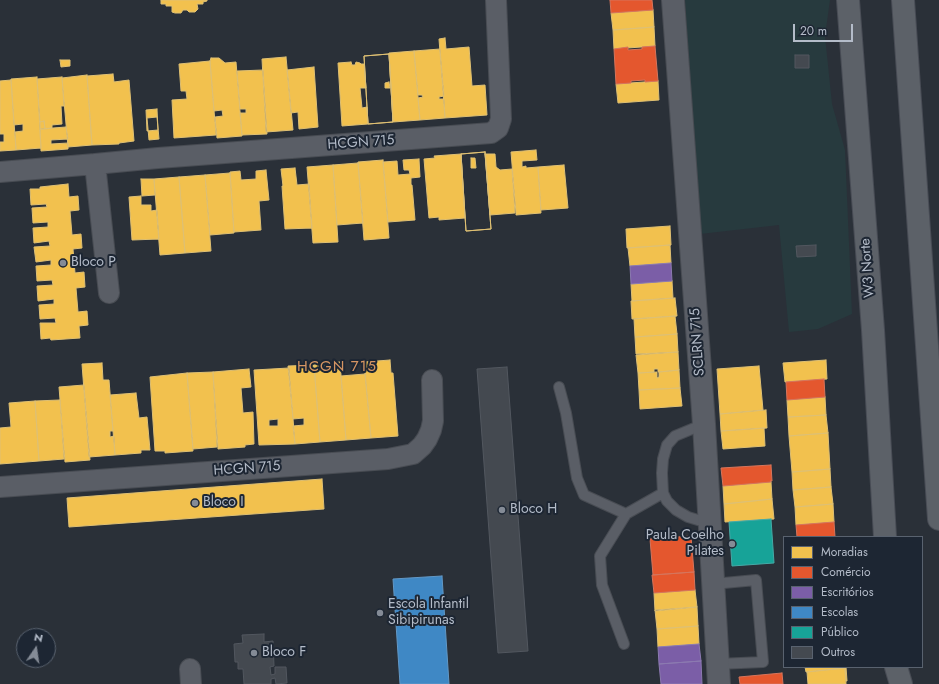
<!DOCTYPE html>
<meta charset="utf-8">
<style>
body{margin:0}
#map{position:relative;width:939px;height:684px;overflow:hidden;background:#2a3038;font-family:Jost,sans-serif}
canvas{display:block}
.legend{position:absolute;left:783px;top:536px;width:140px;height:132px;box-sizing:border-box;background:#1d2633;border:1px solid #59626f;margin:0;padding:5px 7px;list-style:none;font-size:12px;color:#b4bcc9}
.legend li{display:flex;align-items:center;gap:8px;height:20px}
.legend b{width:20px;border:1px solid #59626f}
.north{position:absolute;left:16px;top:628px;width:40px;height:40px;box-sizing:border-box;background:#1d2633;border:1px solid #59626f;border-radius:50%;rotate:13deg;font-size:11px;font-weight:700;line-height:16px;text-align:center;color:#b4bcc9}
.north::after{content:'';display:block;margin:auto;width:14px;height:18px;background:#848b96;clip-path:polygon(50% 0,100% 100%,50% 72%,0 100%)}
.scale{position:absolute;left:793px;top:24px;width:60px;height:18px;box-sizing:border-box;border:2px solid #b4bcc9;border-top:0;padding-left:5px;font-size:12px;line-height:14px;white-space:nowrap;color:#b4bcc9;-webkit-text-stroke:3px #1d2633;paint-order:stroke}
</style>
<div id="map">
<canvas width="939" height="684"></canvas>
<ul class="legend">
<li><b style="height:11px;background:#f2c14e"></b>Moradias</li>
<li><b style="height:11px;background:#e4572e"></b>Comércio</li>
<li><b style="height:11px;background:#7b5ea7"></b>Escritórios</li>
<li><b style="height:11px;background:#3f88c5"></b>Escolas</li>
<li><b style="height:11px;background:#17a398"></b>Público</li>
<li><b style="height:11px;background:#444950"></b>Outros</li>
</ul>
<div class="north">N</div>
<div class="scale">20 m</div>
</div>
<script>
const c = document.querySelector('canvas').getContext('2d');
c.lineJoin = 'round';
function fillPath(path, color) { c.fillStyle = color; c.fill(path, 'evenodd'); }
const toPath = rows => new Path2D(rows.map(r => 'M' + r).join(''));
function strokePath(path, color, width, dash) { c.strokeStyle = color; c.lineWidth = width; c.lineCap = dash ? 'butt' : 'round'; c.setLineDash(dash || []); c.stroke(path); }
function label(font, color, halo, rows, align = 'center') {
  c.font = font + ' Jost,sans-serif'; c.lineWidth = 4; c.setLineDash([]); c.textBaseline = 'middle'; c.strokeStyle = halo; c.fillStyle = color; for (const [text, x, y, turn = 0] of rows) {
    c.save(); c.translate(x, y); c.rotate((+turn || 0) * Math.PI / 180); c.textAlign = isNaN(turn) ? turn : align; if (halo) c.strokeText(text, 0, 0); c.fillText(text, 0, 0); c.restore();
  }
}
const green = toPath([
 [685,0,830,0,825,36,832,104,845,150,852,314,818,329,789,332,779,225,700,234]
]);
const homes = toPath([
 [161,0,207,0,207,1,203,2,203,4,197,4,198,9,195,12,189,12,187,10,183,10,181,13,175,13,172,12,172,6,166,6,166,4,161,4,161,0],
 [653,10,654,27,613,30,611,13,653,10],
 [654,27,655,46,614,49,613,30,654,27],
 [445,38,446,49,469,47,472,86,485,85,487,115,445,118,439,39,445,38],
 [440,49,444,96,439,97,439,99,444,99,445,118,420,120,418,98,423,97,422,95,418,95,414,51,440,49],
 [414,51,420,120,393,122,389,53,414,51],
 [389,54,393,122,368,124,364,56,389,54],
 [389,82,390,88,385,88,385,83,389,82],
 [389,54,393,122,368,124,364,56,389,54],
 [286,57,293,130,266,132,262,59,286,57],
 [211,58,219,58,225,63,236,62,242,136,217,138,215,117,223,116,222,110,214,111,210,61,211,58],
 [60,60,70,60,70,66,61,67,60,60],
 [210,61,216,135,174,138,172,100,187,99,186,91,181,91,179,64,210,61],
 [351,62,352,65,355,65,356,62,360,63,361,64,364,64,366,88,360,88,362,108,367,107,368,124,342,126,338,63,351,62],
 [314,67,318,127,299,129,298,112,291,113,287,70,314,67],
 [263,70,267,134,242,135,240,113,246,113,246,109,240,109,237,71,263,70],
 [113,74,114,82,129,80,134,141,119,143,119,144,92,145,87,76,113,74],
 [87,75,92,145,68,147,62,78,87,75],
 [37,77,41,148,16,150,15,132,23,131,23,124,14,125,11,79,37,77],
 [62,77,64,106,61,106,62,124,52,125,52,128,45,129,44,121,40,122,37,79,62,77],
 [11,80,16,150,0,151,0,142,4,142,4,134,0,134,0,81,11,80],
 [658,81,659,100,618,103,616,84,658,81],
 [157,109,158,130,147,131,146,110,157,109],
 [157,117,159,139,149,140,147,118,157,117],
 [44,121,45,129,40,129,40,122,44,121],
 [66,127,68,139,51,140,51,144,68,143,68,149,41,151,40,129,66,127],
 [536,150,537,160,522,161,522,167,526,166,526,168,538,167,541,213,516,215,516,213,511,152,536,150],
 [485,152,491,229,466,231,461,154,485,152],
 [471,158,475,158,476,168,471,168,471,158],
 [485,152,491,229,466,231,461,154,485,152],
 [461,154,465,218,439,220,439,217,429,218,424,159,435,158,434,156,461,154],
 [485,154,495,154,496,167,500,170,512,169,515,213,490,215,485,154],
 [419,159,420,177,411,178,411,185,412,185,415,220,388,222,383,162,397,161,398,175,410,174,409,170,404,170,403,160,419,159],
 [383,160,389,238,364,240,358,162,383,160],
 [358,163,363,223,337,225,333,165,358,163],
 [333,165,338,242,313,243,307,167,333,165],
 [564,165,568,208,541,210,538,167,564,165],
 [295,168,297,185,309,184,312,228,285,229,282,186,283,186,281,169,295,168],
 [266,170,269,200,259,201,261,230,234,232,230,172,240,171,241,180,256,179,256,171,266,170],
 [230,173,234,233,210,235,205,175,230,173],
 [205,175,211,251,185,253,179,177,205,175],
 [179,177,185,253,160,255,154,179,179,177],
 [141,179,154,179,155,195,142,196,141,179],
 [68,184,69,197,78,196,79,210,70,211,72,235,81,234,82,248,73,249,75,273,84,272,85,287,76,288,78,312,87,311,88,325,79,326,80,338,51,340,50,338,41,339,40,323,56,323,55,318,40,319,39,305,54,304,54,299,38,301,37,286,53,285,52,280,37,281,36,266,51,265,51,260,36,262,34,247,50,246,49,241,34,243,33,228,48,227,48,222,33,223,32,208,47,207,46,204,31,205,30,189,40,189,40,187,68,184],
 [141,196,141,205,151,205,151,211,157,210,159,239,132,240,129,197,141,196],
 [670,226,671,245,627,248,626,229,670,226],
 [670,245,671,263,630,266,628,248,670,245],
 [672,281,673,298,632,301,631,284,672,281],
 [675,298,677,316,632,319,631,301,675,298],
 [675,316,677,334,635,337,634,319,675,316],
 [677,334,678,352,636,354,635,337,677,334],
 [678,352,679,370,658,372,658,369,654,369,654,372,638,373,636,355,678,352],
 [390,360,391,373,393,373,398,436,371,438,364,362,390,360],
 [826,360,827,379,785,382,783,363,826,360],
 [340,362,346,440,320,442,314,365,340,362],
 [102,363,103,380,109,380,113,431,110,431,110,437,114,436,115,455,89,457,82,364,102,363],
 [314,365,320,442,295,444,293,426,304,425,304,418,293,419,288,366,314,365],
 [759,366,763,410,720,414,717,369,759,366],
 [289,368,295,444,259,445,254,370,289,368],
 [278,419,278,426,269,426,269,420,278,419],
 [249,369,251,387,241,388,243,413,253,412,254,444,245,445,245,447,218,449,213,372,249,369],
 [679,370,680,388,639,390,638,373,657,372,657,378,659,377,659,372,679,370],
 [213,372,217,447,193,449,187,373,213,372],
 [187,373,193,451,165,453,165,451,155,451,150,377,187,373],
 [365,374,371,438,346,440,341,376,365,374],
 [84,385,90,460,65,462,59,387,84,385],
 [680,388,682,406,640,409,639,390,680,388],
 [136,393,139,418,147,417,150,450,141,450,141,453,115,455,110,395,136,393],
 [825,397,826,415,788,417,787,400,825,397],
 [60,400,64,459,39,461,35,401,60,400],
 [35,401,39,461,0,464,0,428,11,427,9,403,35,401],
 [766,410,767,428,721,431,720,414,766,410],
 [826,415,828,433,789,436,788,417,826,415],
 [764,428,765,446,723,449,721,431,764,428],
 [828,433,830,469,792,472,789,436,828,433],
 [830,469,831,487,793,490,792,472,830,469],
 [322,479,324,509,69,527,67,498,322,479],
 [771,482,772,499,724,504,723,486,771,482],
 [831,487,833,504,795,507,793,490,831,487],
 [772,499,774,519,725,522,724,504,772,499],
 [833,504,834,522,796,525,795,507,833,504],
 [695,590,697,607,655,611,654,593,695,590],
 [697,607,698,626,657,629,655,610,697,607],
 [698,626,699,644,658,647,657,629,698,626],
 [805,667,846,667,847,681,846,681,845,668,806,672,805,667],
 [845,668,846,684,808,684,807,672,845,668]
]);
const shops = toPath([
 [610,0,652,0,653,10,611,13,610,0],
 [655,46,658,81,645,82,645,80,631,81,631,83,616,84,614,49,628,47,628,50,642,49,642,47,655,46],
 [824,379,825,397,787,400,786,382,824,379],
 [771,465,772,481,770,481,771,482,723,486,721,468,771,465],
 [834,522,835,537,797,537,796,525,834,522],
 [691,536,694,572,653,575,650,539,691,536],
 [694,572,695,590,654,593,652,575,694,572],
 [782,673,783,684,740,684,739,677,782,673]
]);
const offices = toPath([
 [671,263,672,281,631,284,630,266,671,263],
 [699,644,701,661,659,664,658,647,699,644],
 [701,661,702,684,661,684,659,664,701,661]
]);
const schools = toPath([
 [442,576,449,684,400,684,393,579,442,576]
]);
const public = toPath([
 [771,519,774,563,732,566,729,522,771,519]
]);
const building = toPath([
 [795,55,809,55,809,68,795,68,795,55],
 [816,245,816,256,797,257,796,246,816,245],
 [507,367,528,651,498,653,477,369,507,367],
 [264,634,264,642,273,641,274,666,270,667,271,675,275,674,275,667,286,667,287,683,276,684,275,678,271,679,271,684,244,684,243,669,238,669,238,662,235,662,234,644,243,643,242,635,264,634]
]);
const service = toPath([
 [559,387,566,413,577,478,584,495,626,514],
 [704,424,675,436,667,445,663,459,662,473,663,493,667,501,676,510,688,517,698,520,710,522],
 [713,584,756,580,763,662,718,664],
 [624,644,602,585,600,556,626,514,663,493]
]);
const minor = toPath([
 [95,164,109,293],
 [0,172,95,164,158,158,491,133,498,128,501,119,496,0],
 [0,487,388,459,413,454,422,446,427,439,431,430,433,421,432,380],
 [190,669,191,684]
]);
const tertiary = toPath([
 [673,0,704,424,719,684]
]);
const primary = toPath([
 [848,0,873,330,885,537],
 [903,0,939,519],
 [896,667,901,684]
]);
const markers = [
 [63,263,4,"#848b96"],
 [195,503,4,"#848b96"],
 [502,510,4,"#848b96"],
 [732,544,4,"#848b96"],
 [380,613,4,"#848b96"],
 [254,653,4,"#848b96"]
];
const streetNames = [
 ["HCGN 715",361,143,-4],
 ["W3 Norte",868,268,-94],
 ["SCLRN 715",698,342,-94],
 ["HCGN 715",247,469,-4]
];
const poiNames = [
 ["Bloco P",71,263],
 ["Bloco I",203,503],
 ["Bloco H",510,510],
 ["Paula Coelho",724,536,"right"],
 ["Pilates",724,552,"right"],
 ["Escola Infantil",388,605],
 ["Sibipirunas",388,621],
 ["Bloco F",262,653]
];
const neighbourhoodNames = [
 ["HCGN 715",337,367]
];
fillPath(green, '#273a3e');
fillPath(homes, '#f2c14e');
strokePath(homes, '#dfc073', 1);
fillPath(shops, '#e4572e');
strokePath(shops, '#d6755c', 1);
fillPath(offices, '#7b5ea7');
strokePath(offices, '#8c7ab1', 1);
fillPath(schools, '#3f88c5');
strokePath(schools, '#6298c6', 1);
fillPath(public, '#17a398');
strokePath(public, '#46aaa7', 1);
fillPath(building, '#444950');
strokePath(building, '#52575f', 1);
strokePath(service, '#484c53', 12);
strokePath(minor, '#484c53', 22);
strokePath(tertiary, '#484c53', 24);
strokePath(primary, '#484c55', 24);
strokePath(service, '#5a5e66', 10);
strokePath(minor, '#5a5e66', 20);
strokePath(tertiary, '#5a5e66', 22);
strokePath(primary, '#5c6168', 22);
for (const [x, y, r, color] of markers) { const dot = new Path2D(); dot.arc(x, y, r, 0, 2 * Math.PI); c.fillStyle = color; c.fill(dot); strokePath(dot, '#1d2633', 1.5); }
label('14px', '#b4bcc9', '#1d2633', streetNames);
label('14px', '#b4bcc9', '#1d2633', poiNames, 'left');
c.letterSpacing = '1px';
label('15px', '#d59563', '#1d2633', neighbourhoodNames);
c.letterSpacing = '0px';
</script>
